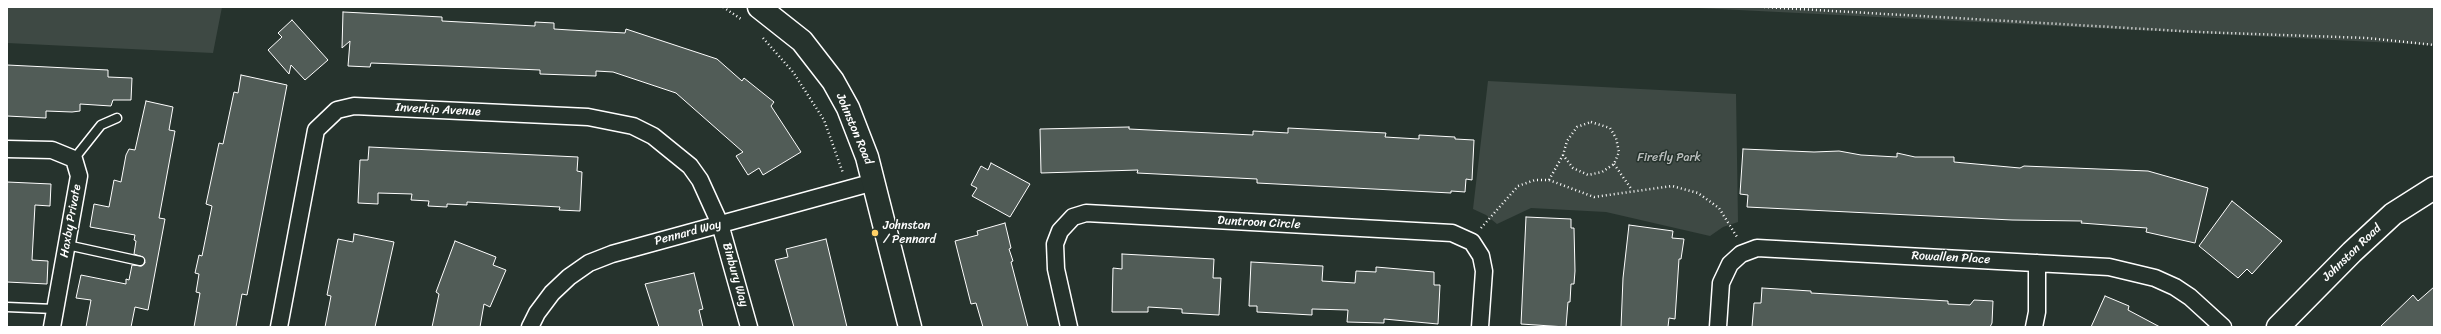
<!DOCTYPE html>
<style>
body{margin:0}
#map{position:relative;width:2441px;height:334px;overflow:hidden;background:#26332d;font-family:Sriracha,sans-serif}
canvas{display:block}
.frame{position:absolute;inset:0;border:8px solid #fff;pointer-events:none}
</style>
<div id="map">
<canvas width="2441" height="334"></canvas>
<div class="frame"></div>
</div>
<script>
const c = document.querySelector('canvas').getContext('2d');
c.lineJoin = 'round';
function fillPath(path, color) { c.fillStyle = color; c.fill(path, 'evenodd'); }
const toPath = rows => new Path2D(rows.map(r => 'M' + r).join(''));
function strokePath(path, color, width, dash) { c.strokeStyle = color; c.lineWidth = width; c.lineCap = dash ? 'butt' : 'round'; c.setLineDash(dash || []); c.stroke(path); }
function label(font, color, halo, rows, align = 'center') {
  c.font = font + ' Sriracha,sans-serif'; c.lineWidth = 3; c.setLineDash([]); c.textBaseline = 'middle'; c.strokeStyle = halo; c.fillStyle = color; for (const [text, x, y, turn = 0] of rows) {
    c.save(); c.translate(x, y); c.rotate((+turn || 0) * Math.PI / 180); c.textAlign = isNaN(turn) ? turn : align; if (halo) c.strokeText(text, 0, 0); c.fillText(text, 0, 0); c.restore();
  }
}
const green = toPath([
 [7,7,222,7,213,53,7,43],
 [1679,7,2434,7,2434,45],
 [1488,81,1736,94,1738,222,1723,227,1710,236,1606,212,1531,208,1497,224,1486,215,1473,209]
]);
const building = toPath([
 [343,12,442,17,442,21,535,26,535,22,554,23,554,29,570,30,625,33,626,29,717,59,742,81,744,78,774,102,771,106,801,152,763,175,759,168,748,175,736,156,743,152,676,93,613,72,596,71,596,76,540,74,540,70,448,66,371,63,370,67,348,66,350,41,342,48,343,12],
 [292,20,328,60,305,80,291,65,289,74,268,50,282,37,278,33,292,20],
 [7,65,108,70,108,77,132,78,131,100,113,100,111,106,80,104,80,111,72,112,46,111,46,118,7,116,7,65],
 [241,75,287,85,247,295,242,294,236,327,194,327,200,293,196,292,199,274,195,273,199,255,202,256,212,206,206,204,219,143,223,144,234,92,238,93,241,75],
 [146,101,173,107,169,130,175,131,159,218,165,219,148,310,135,307,131,327,86,327,91,300,76,298,81,275,126,284,126,279,129,280,132,265,141,266,145,263,143,257,134,254,136,241,134,240,135,235,90,227,94,204,109,207,114,180,121,182,126,155,129,149,135,150,146,101],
 [1129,127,1129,129,1253,135,1253,131,1288,133,1288,128,1386,133,1385,137,1419,139,1419,135,1455,137,1455,139,1474,140,1472,180,1466,179,1465,192,1451,191,1451,193,1257,183,1257,179,1137,173,1138,170,1041,173,1040,129,1129,127],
 [369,147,578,157,577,171,582,172,580,211,559,210,560,207,467,202,467,205,447,204,447,207,428,206,429,201,411,200,412,194,378,193,378,204,358,203,360,160,368,160,369,147],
 [1743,149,1814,152,1839,151,1861,155,1897,157,1897,153,1915,157,1954,157,1954,162,2020,168,2024,166,2148,171,2208,188,2195,243,2146,232,2147,228,2081,223,2082,221,2012,220,1747,207,1748,195,1740,194,1743,149],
 [991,163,1030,184,1010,217,972,196,977,188,971,185,981,166,988,170,991,163],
 [7,182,51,184,50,206,35,205,32,260,48,261,47,284,7,282,7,182],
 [2232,201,2282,241,2252,274,2247,269,2238,278,2199,246,2232,201],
 [1526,217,1571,219,1571,228,1574,228,1575,271,1574,284,1571,284,1570,302,1568,302,1566,327,1521,324,1526,217],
 [1005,223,1011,248,1009,249,1013,261,1011,262,1028,327,983,327,976,303,971,304,955,241,978,235,977,231,1005,223],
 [1629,225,1673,231,1672,238,1684,239,1681,259,1679,259,1675,319,1669,318,1668,327,1621,327,1623,278,1629,225],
 [354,234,394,242,375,327,325,327,331,296,327,295,338,239,353,242,354,234],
 [826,239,847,327,794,327,775,260,788,257,786,249,826,239],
 [455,241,496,257,493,265,506,270,490,307,484,304,480,327,432,327,439,294,436,292,455,241],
 [1122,254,1214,259,1213,278,1221,278,1219,315,1182,313,1182,309,1148,307,1148,312,1112,312,1113,268,1122,269,1122,254],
 [1251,262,1323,266,1322,281,1355,283,1356,271,1376,272,1376,267,1434,272,1434,285,1440,285,1438,324,1384,319,1384,323,1347,322,1348,310,1312,309,1312,315,1257,312,1257,306,1249,306,1251,262],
 [694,273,703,309,699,310,703,327,659,327,645,284,694,273],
 [2434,287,2434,327,2380,327,2413,295,2418,301,2434,287],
 [1762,288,1811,291,1811,293,1948,301,1948,304,1970,305,1974,300,1993,301,1992,323,1990,327,1752,327,1754,303,1761,303,1762,288],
 [2105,296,2129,306,2128,310,2160,327,2091,327,2105,296]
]);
const path = toPath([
 [723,7,741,19],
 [1764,7,2198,32,2367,38,2434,45],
 [763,38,793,72,824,120,843,173],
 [1591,122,1610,128,1616,138,1619,152,1614,164,1602,172,1588,175,1573,168,1563,155,1567,141,1577,127,1591,122],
 [1614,164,1632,190],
 [1549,180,1563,155],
 [1481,228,1518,186,1535,180,1549,180,1594,197,1672,186,1698,193,1719,208,1737,237]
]);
const lane = toPath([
 [74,159,101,125,117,118],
 [67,245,140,261],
 [7,307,54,309]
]);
const street = toPath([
 [7,149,52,150,74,159,79,176,52,327],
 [279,327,316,130,337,110,354,106,588,117,633,126,653,136,690,166,700,180,720,224,749,327],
 [530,327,537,313,552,293,569,277,589,263,612,254,874,182],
 [1069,327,1056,269,1055,244,1060,231,1073,217,1086,213,1452,233,1472,242,1481,256,1484,271,1480,327],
 [1718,327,1721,283,1730,264,1741,254,1757,248,2109,267,2155,278,2175,287,2190,297,2223,327],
 [2034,327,2037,312,2037,263]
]);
const secondary = toPath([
 [759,7,802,41,833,81,848,108,867,157,910,327],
 [2278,327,2352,252,2393,214,2434,188]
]);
const markers = [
 [875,233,4,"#ffd166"]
];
const streetNames = [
 ["Inverkip Avenue",438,110,3],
 ["Johnston Road",854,129,67],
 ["Haxby Private",71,221,-80],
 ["Duntroon Circle",1259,223,3],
 ["Pennard Way",688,233,-15],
 ["Johnston Road",2352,253,-44],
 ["Rowallen Place",1951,258,3],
 ["Binbury Way",735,275,74]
];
const parkNames = [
 ["Firefly Park",1669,158]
];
const poiNames = [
 ["Johnston",883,226],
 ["/ Pennard",883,240]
];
fillPath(green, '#3e4944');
fillPath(building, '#515c57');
strokePath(building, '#fff', 1);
strokePath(lane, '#fff', 11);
strokePath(street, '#fff', 19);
strokePath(secondary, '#fff', 25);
strokePath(path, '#fff', 2.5, [1, 3]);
strokePath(lane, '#26332d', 8);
strokePath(street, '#26332d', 16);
strokePath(secondary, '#26332d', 22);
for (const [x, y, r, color] of markers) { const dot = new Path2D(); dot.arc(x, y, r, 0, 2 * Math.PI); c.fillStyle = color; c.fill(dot); strokePath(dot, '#26332d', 1.5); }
label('12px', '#fff', '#26332d', streetNames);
label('12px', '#bbbfbe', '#26332d', parkNames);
label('12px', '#fff', '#26332d', poiNames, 'left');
</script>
